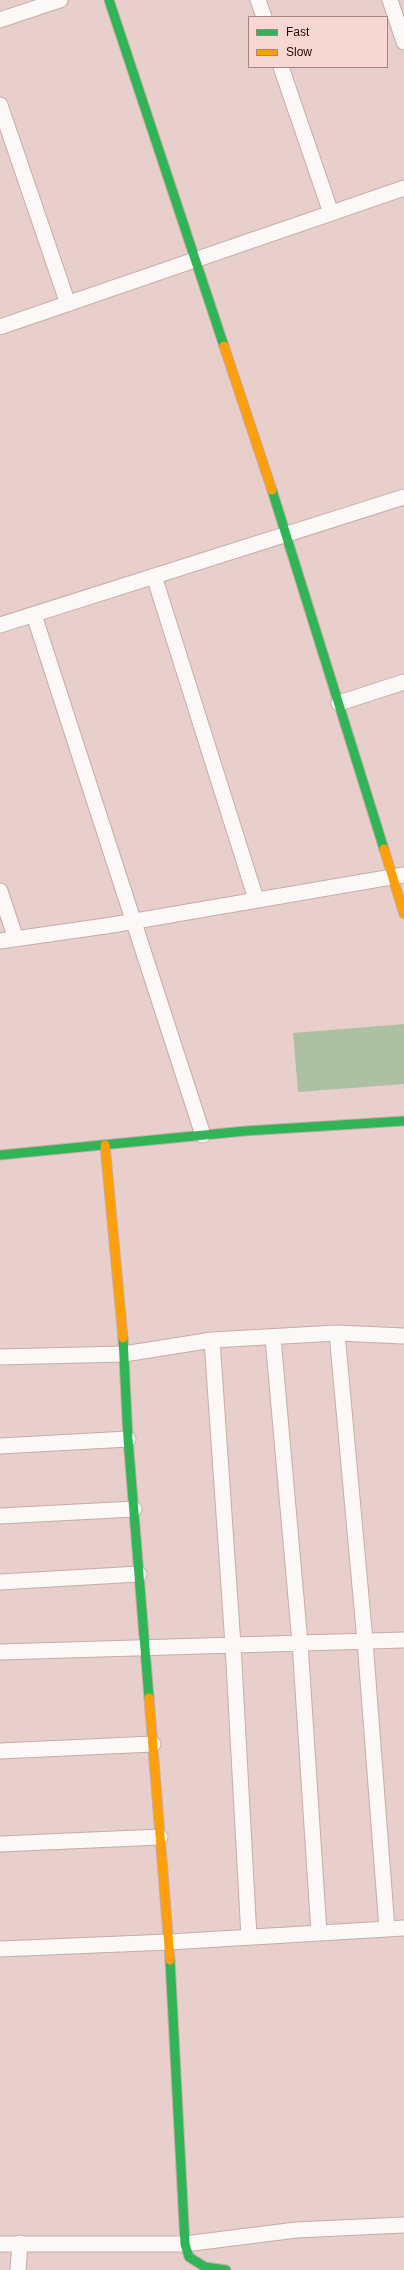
<!DOCTYPE html>
<style>
body{margin:0}
#map{position:relative;width:404px;height:2270px;overflow:hidden;background:#e8cfcc;font-family:Helvetica,sans-serif}
canvas{display:block}
.legend{position:absolute;left:248px;top:16px;width:140px;height:52px;box-sizing:border-box;background:#f7d7d2;border:1px solid #a28480;margin:0;padding:5px 7px;list-style:none;font-size:12px;color:#220806}
.legend li{display:flex;align-items:center;gap:8px;height:20px}
.legend b{width:20px;border:1px solid #a28480}
</style>
<div id="map">
<canvas width="404" height="2270"></canvas>
<ul class="legend">
<li><b style="height:5px;background:#30b455"></b>Fast</li>
<li><b style="height:5px;background:#ff9f0a"></b>Slow</li>
</ul>
</div>
<script>
const c = document.querySelector('canvas').getContext('2d');
c.lineJoin = 'round';
function fillPath(path, color) { c.fillStyle = color; c.fill(path, 'evenodd'); }
const toPath = rows => new Path2D(rows.map(r => 'M' + r).join(''));
function strokePath(path, color, width, dash) { c.strokeStyle = color; c.lineWidth = width; c.lineCap = dash ? 'butt' : 'round'; c.setLineDash(dash || []); c.stroke(path); }
const green = toPath([
 [404,1024,404,1084,298,1092,293,1033]
]);
const street = toPath([
 [258,0,264,17],
 [390,0,404,42],
 [0,20,60,0],
 [281,67,331,213],
 [0,105,68,304],
 [0,327,404,188],
 [154,576,256,899],
 [34,615,203,1135],
 [0,625,404,497],
 [339,703,404,682],
 [0,891,16,939],
 [0,941,112,925,404,875],
 [337,1333,365,1641,387,1929],
 [273,1338,300,1643,319,1933],
 [212,1340,233,1645,249,1937],
 [0,1357,124,1354,212,1340,337,1333,404,1336],
 [0,1446,128,1439],
 [0,1516,134,1509],
 [0,1582,139,1574],
 [0,1652,404,1640],
 [0,1751,153,1744],
 [0,1844,160,1837],
 [0,1949,169,1942,404,1928],
 [0,2244,185,2244,296,2230,404,2225],
 [18,2270,20,2243]
]);
const fast = toPath([
 [109,0,224,346],
 [272,490,384,849],
 [0,1155,245,1131,404,1121],
 [123,1338,128,1439,149,1698],
 [170,1960,185,2244,189,2257,205,2267,226,2270]
]);
const slow = toPath([
 [224,346,272,490],
 [384,849,404,914],
 [105,1145,123,1338],
 [149,1698,170,1960]
]);
fillPath(green, '#aec0a3');
strokePath(street, '#c6aca9', 17);
strokePath(fast, '#c6aca9', 11);
strokePath(slow, '#c6aca9', 11);
strokePath(street, '#fcf8f7', 15);
strokePath(fast, '#30b455', 9);
strokePath(slow, '#ff9f0a', 9);
</script>
